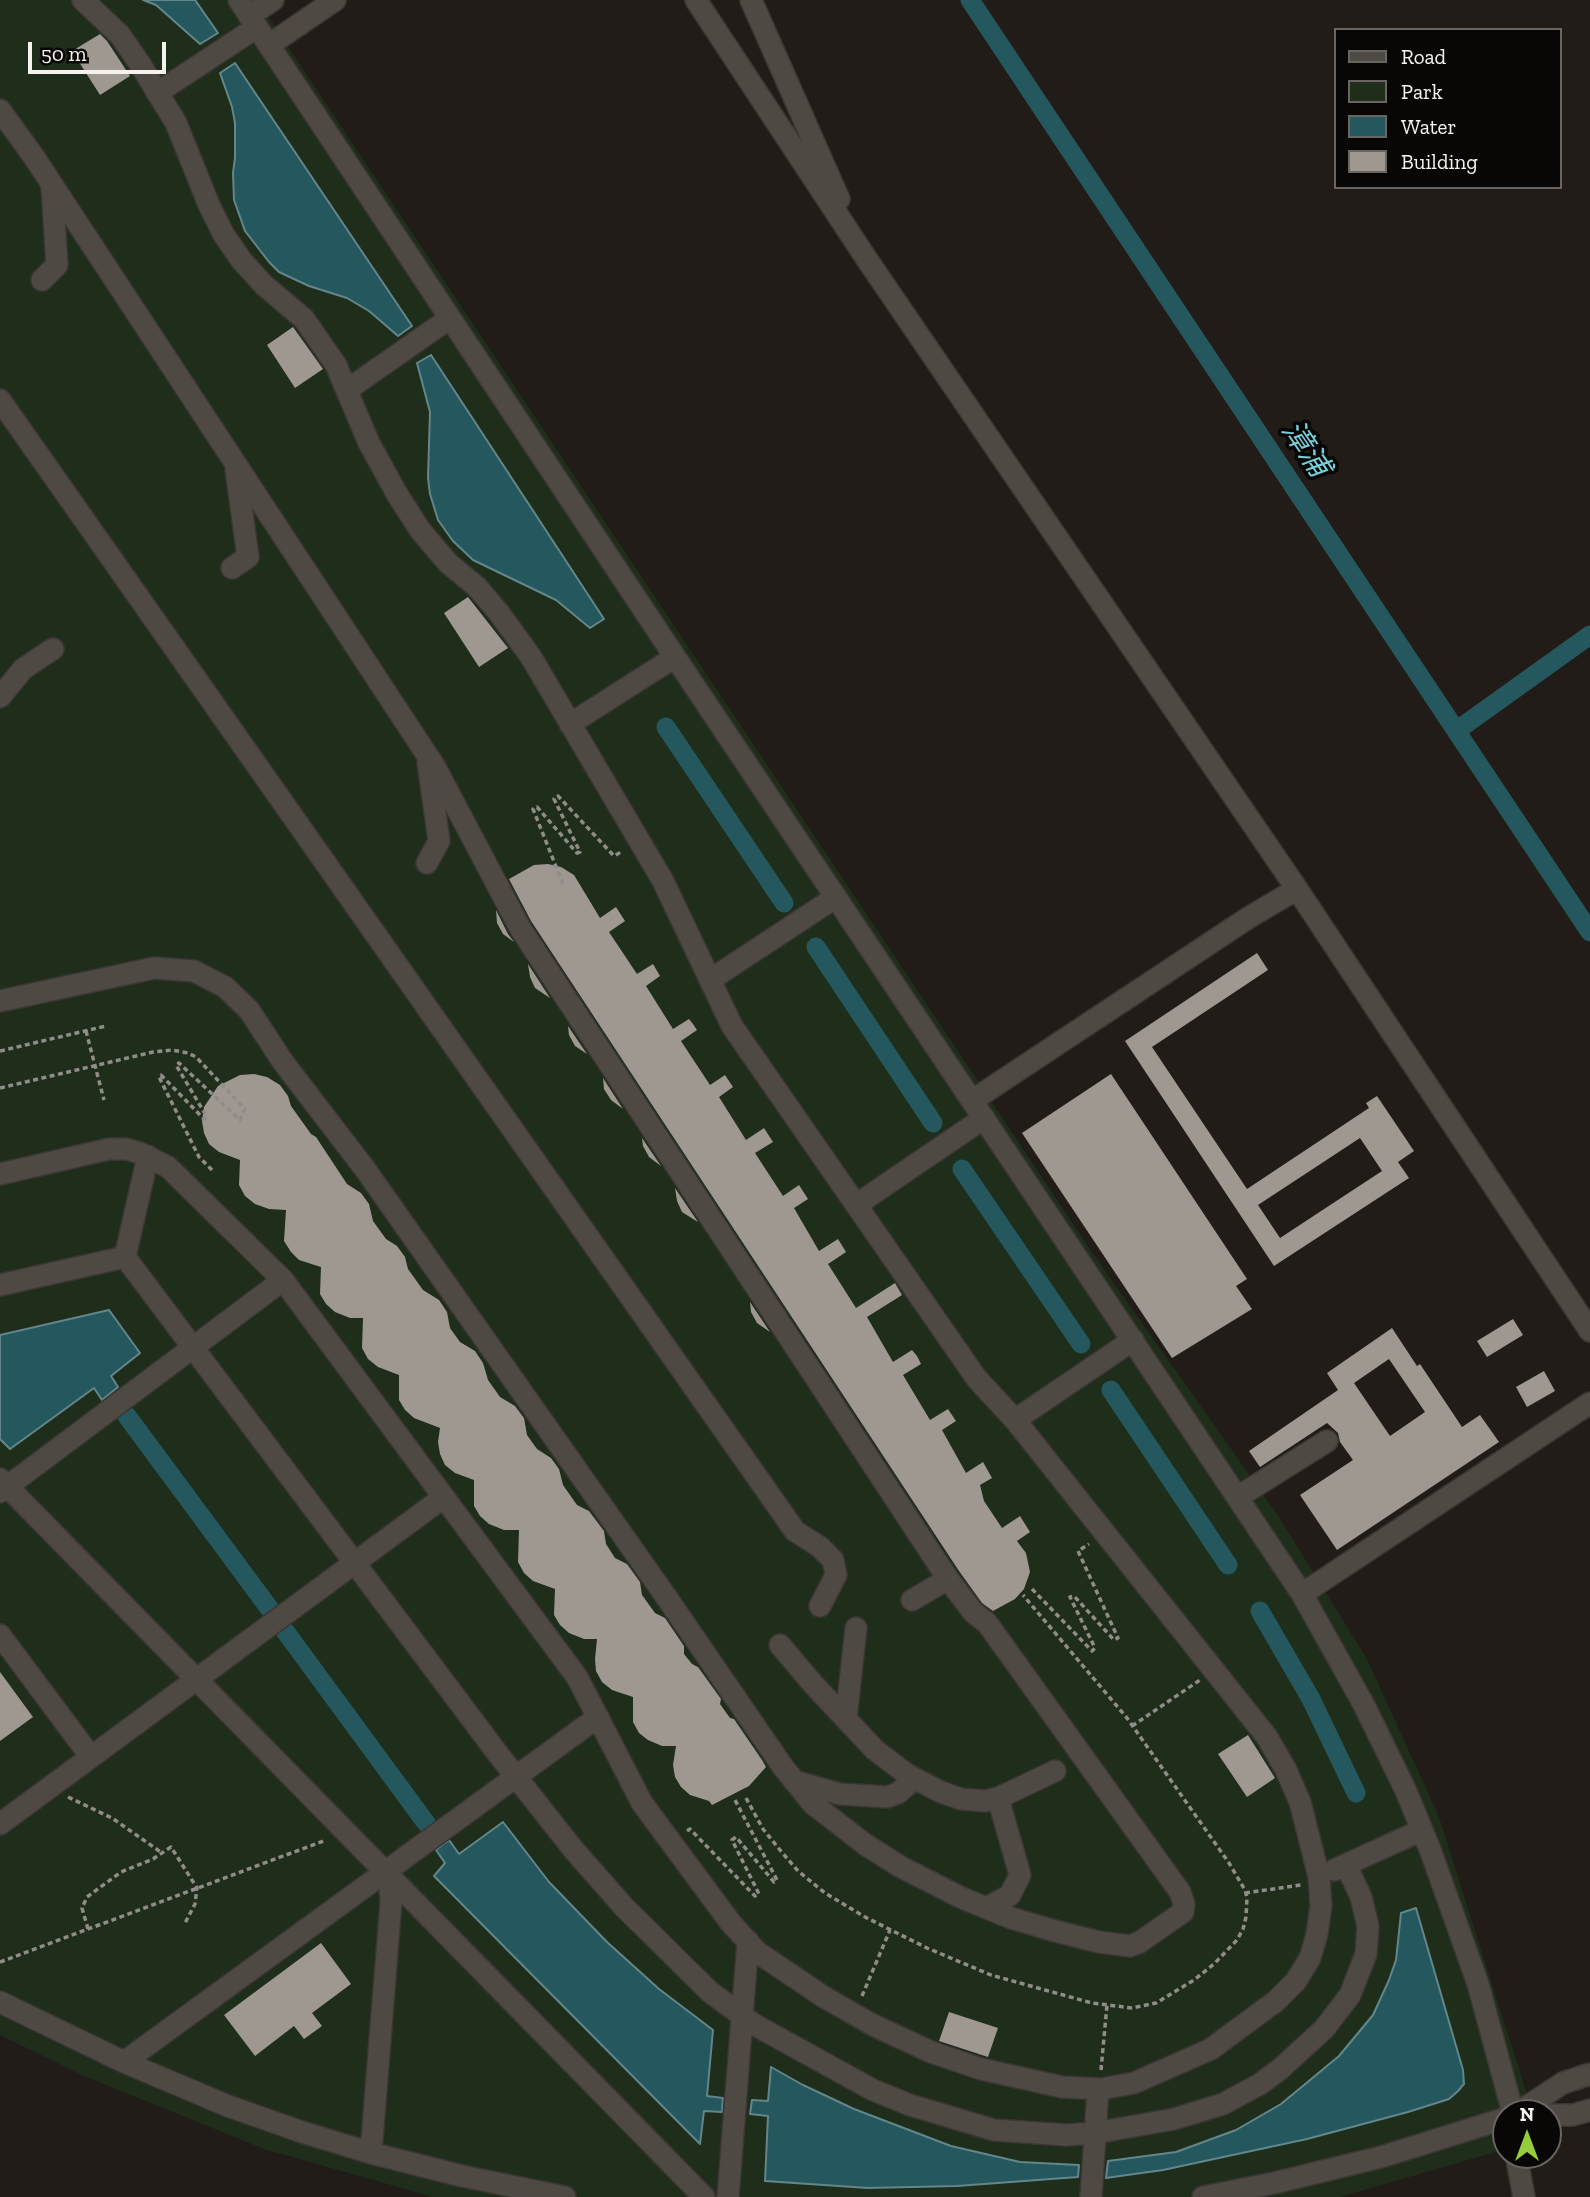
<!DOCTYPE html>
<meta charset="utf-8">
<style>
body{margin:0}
#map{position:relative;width:1590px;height:2197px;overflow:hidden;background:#211c17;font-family:"Zilla Slab",serif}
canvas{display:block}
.legend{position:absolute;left:1334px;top:28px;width:228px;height:161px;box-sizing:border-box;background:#090705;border:2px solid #686563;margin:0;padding:9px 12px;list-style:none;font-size:21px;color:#f6f3ef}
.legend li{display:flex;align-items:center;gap:14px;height:35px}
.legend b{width:35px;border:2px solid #686563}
.north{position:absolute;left:1492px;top:2099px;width:70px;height:70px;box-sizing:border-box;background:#090705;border:2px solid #686563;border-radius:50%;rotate:0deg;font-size:19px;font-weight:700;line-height:28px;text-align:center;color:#f6f3ef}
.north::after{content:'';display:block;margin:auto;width:24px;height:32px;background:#94cc3c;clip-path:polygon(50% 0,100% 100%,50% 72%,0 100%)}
.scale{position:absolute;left:28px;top:42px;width:138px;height:32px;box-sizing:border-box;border:4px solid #f6f3ef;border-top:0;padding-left:9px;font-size:21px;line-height:24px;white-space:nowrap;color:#f6f3ef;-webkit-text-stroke:5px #090705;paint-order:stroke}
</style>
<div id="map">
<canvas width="1590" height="2197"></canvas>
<ul class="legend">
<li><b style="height:9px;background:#4e4942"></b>Road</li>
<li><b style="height:19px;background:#1f2d1b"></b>Park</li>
<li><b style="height:19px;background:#24585e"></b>Water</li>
<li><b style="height:19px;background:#9e9891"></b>Building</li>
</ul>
<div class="north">N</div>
<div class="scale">50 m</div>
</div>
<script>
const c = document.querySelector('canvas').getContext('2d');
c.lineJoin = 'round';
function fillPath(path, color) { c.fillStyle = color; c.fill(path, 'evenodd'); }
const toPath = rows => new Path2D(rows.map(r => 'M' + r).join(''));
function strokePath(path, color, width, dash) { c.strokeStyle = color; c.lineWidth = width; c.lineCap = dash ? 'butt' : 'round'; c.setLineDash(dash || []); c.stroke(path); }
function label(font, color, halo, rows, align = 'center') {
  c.font = font + ' "Zilla Slab","Noto Sans SC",serif'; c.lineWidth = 7; c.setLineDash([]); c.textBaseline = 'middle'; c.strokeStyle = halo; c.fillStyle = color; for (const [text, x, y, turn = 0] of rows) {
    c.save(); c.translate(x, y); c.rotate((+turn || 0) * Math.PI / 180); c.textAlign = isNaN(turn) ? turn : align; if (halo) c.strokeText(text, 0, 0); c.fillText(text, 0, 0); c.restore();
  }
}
const green = toPath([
 [0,0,257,0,1094,1255,1277,1514,1367,1659,1439,1817,1533,2113,1506,2113,1506,2149,1340,2197,433,2197,264,2149,84,2076,0,2035]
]);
const water = toPath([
 [143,0,195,0,218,33,200,44,156,5,143,0],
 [235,63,412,326,398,336,369,311,347,298,309,286,279,272,269,262,245,231,234,200,233,173,235,158,235,123,232,107,220,73,235,63],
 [431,355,604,619,590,628,556,600,473,560,453,541,438,520,430,494,428,478,430,412,417,363,431,355],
 [109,1310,140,1353,111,1376,118,1387,102,1400,94,1388,10,1449,0,1439,0,1335,109,1310],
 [503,1822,549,1882,607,1942,659,1989,713,2030,707,2096,723,2098,722,2112,704,2111,700,2144,434,1876,445,1863,436,1850,442,1845,449,1840,459,1854,503,1822],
 [1416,1908,1463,2070,1464,2084,1458,2091,1449,2099,1408,2112,1307,2139,1163,2170,1106,2178,1108,2161,1176,2152,1236,2130,1281,2104,1339,2056,1373,2015,1389,1980,1396,1960,1401,1913,1416,1908],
 [771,2067,803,2085,854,2109,951,2146,1020,2162,1079,2165,1078,2177,957,2186,868,2188,765,2181,768,2116,750,2114,752,2100,768,2101,771,2067]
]);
const canal = toPath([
 [970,0,1590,932],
 [666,727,784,903],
 [1456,731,1590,635],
 [816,947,933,1123],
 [962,1169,1081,1344],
 [1111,1390,1228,1565],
 [127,1416,269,1608],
 [1260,1611,1311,1699,1356,1793],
 [285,1631,426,1823]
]);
const building = toPath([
 [100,34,107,41,130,76,100,95,72,51],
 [293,327,323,369,295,388,267,345],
 [468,597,508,648,479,667,444,613],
 [548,864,561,867,574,875,600,918,616,907,625,921,609,932,637,974,653,964,660,976,646,986,673,1029,689,1019,693,1024,697,1030,681,1041,710,1085,725,1075,733,1087,719,1097,746,1140,764,1128,773,1142,755,1153,783,1196,799,1185,808,1199,794,1208,819,1251,838,1239,846,1252,828,1264,856,1308,895,1283,902,1295,867,1317,893,1362,912,1350,917,1356,921,1364,903,1375,930,1420,948,1409,956,1421,942,1430,966,1473,983,1462,992,1478,980,1485,984,1501,1002,1528,1020,1516,1030,1532,1017,1541,1026,1553,1030,1572,1024,1589,1015,1599,993,1611,982,1603,959,1571,531,921,509,879,534,865],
 [496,910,508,934,514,942,503,934,497,923],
 [1257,953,1268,970,1152,1047,1247,1189,1369,1108,1366,1103,1377,1096,1414,1151,1398,1162,1409,1178,1274,1266,1125,1041],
 [1360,1138,1382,1171,1280,1238,1258,1205],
 [528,964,550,998,535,988,530,977],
 [568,1026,587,1054,575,1046,569,1035],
 [254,1074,267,1077,280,1085,288,1096,291,1106,311,1134,316,1137,347,1184,361,1193,369,1204,373,1221,386,1239,397,1246,405,1257,408,1269,423,1290,439,1300,447,1312,450,1328,460,1342,475,1351,483,1363,488,1380,500,1397,515,1406,524,1418,527,1435,537,1449,551,1458,559,1469,563,1485,577,1505,589,1511,604,1531,606,1544,615,1558,627,1564,640,1582,642,1595,655,1613,665,1618,684,1646,684,1654,692,1664,698,1667,721,1699,720,1704,730,1718,734,1719,762,1760,766,1767,749,1786,712,1805,709,1801,690,1795,681,1787,675,1777,673,1765,676,1746,662,1746,648,1740,639,1733,633,1722,633,1697,612,1690,602,1682,596,1671,595,1659,597,1639,584,1639,569,1633,560,1625,554,1615,555,1589,533,1581,524,1573,518,1562,519,1530,504,1530,489,1524,480,1516,474,1506,474,1480,455,1473,445,1465,440,1454,438,1442,440,1428,414,1418,405,1410,399,1400,399,1375,378,1367,368,1359,362,1348,363,1318,350,1318,335,1312,326,1304,320,1294,321,1267,299,1260,291,1252,284,1241,286,1210,269,1209,255,1204,245,1196,239,1185,240,1160,219,1152,209,1144,204,1133,202,1121,204,1107,218,1086,240,1075],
 [1111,1074,1247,1279,1236,1286,1252,1309,1172,1358,1022,1133],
 [603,1078,623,1109,611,1100,604,1089],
 [642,1138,661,1166,649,1157,643,1146],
 [675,1188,698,1222,682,1212,677,1201],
 [750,1302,770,1332,757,1323,751,1312],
 [1513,1319,1523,1335,1487,1357,1477,1341],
 [1392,1328,1417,1366,1420,1364,1462,1427,1480,1415,1499,1442,1337,1550,1300,1495,1353,1460,1340,1442,1338,1433,1327,1423,1260,1467,1249,1451,1338,1390,1327,1373],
 [1389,1359,1425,1412,1390,1436,1354,1383],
 [1544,1371,1555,1391,1527,1407,1516,1387],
 [0,1672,33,1717,0,1741],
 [1248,1735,1275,1778,1247,1797,1218,1754],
 [321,1943,351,1984,312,2013,322,2026,304,2039,294,2026,255,2056,224,2015],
 [949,2012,998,2028,988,2057,939,2041]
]);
const path = toPath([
 [563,884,533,809,537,807,577,853,580,852,554,799,558,796,614,856,623,851],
 [86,1031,104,1100],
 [0,1051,106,1026],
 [0,1088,153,1052,172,1050,188,1053,196,1057,245,1109,240,1120,179,1063,176,1065,207,1117,204,1119,161,1075,159,1077,199,1157,212,1170],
 [1032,1589,1092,1651,1095,1648,1070,1597,1074,1596,1114,1640,1118,1638,1078,1551,1089,1544],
 [1132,1726,1200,1680],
 [68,1797,112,1818,162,1853],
 [746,1798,763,1829,780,1850,798,1871,825,1893,865,1917,927,1948,991,1975,1092,2003,1132,2008,1156,2003,1194,1980,1214,1964,1237,1940,1243,1929,1246,1917,1247,1898,1245,1890,1229,1863,1127,1718,1023,1595],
 [687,1831,690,1829,755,1896,759,1894,732,1840,736,1837,774,1882,777,1880,735,1800],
 [1245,1893,1301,1885],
 [88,1929,82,1908,87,1897,121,1872,153,1859,171,1847,197,1888,195,1904,184,1925],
 [0,1962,326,1840],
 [862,1996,890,1930],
 [1101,2070,1107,2005]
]);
const minor = toPath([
 [239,0,675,657,1302,1594,1364,1705,1406,1791,1431,1852,1478,1984,1513,2113],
 [696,0,866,258,1297,889,1590,1331],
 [751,0,839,199],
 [249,16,273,0],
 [269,45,335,0],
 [157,93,257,27],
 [0,110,34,157,435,767,520,928,948,1579,973,1612,987,1623,1180,1892,1184,1904,1183,1912,1140,1942,1130,1946,1099,1942,1055,1931,1011,1918,962,1898,901,1867,866,1845,813,1804,783,1767,667,1598,365,1169,283,1062,249,1010,225,987,194,971,154,968,0,1001],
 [42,280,57,265,52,188],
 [347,390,450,318],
 [0,400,795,1531,820,1547,833,1560,836,1575,820,1606],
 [232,568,248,557,236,470],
 [0,697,23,669,53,649],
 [570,724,675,657],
 [427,863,439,841,428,763],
 [710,980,836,897],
 [973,1100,1248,918,1297,889],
 [0,1174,109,1149,126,1149,140,1153,168,1167,283,1280,577,1677,642,1803,730,1922,757,1952,824,1997,873,2025,931,2052,981,2069,1062,2087,1101,2089,1134,2083,1211,2049,1276,2001,1296,1981,1310,1958,1317,1934,1321,1906,1319,1877,1300,1802,1286,1770,1267,1737,1015,1420,977,1379,732,1026,663,881,531,657,499,613,477,587,448,563,420,530,397,494,369,443,336,365,304,319,264,285,242,261,224,235,209,205,176,123,140,64,120,35,83,0],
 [856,1205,984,1118],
 [125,1257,148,1156],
 [0,1285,125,1257,498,1754,573,1849,624,1907,710,1992,755,2025,873,2090,910,2105,994,2130,1066,2135,1095,2133,1174,2119,1223,2104,1260,2084,1279,2070,1324,2029,1350,1995,1366,1954,1368,1926,1361,1897,1346,1865],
 [1015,1420,1133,1340],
 [0,1479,704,2197],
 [0,1492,283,1280],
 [1238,1497,1327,1441],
 [1302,1594,1590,1403],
 [912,1600,948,1579],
 [0,1635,91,1757],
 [780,1645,813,1684,875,1750,908,1775,941,1792,961,1799,985,1801,998,1798,1055,1771],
 [846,1719,856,1628],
 [794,1781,840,1794,887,1797,898,1793,914,1779],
 [0,1824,444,1497],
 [1334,1870,1422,1830],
 [987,1908,1010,1895,1020,1875,998,1798],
 [0,2002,124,2062,228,2106,302,2132,371,2153,462,2176,565,2197],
 [124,2062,598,1717],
 [1517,2113,1563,2083,1590,2074],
 [1548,2115,1573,2115,1590,2110],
 [371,2153,391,1902,390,1886,385,1871],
 [1516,2155,1524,2197],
 [728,2197,748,1941],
 [1091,2197,1098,2089],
 [1203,2197,1274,2183,1381,2157,1506,2118]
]);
const waterNames = [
 ["漳浦",1305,449,56]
];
fillPath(green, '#1f2d1b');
fillPath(water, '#24585e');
strokePath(water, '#63868a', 2);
strokePath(canal, '#24585e', 19);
fillPath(building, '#9e9891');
strokePath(minor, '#3a3633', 24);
strokePath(path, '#908c88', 3.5, [5, 3.5]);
strokePath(minor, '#4e4942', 21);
label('italic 30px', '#77ced9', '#090705', waterNames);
</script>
